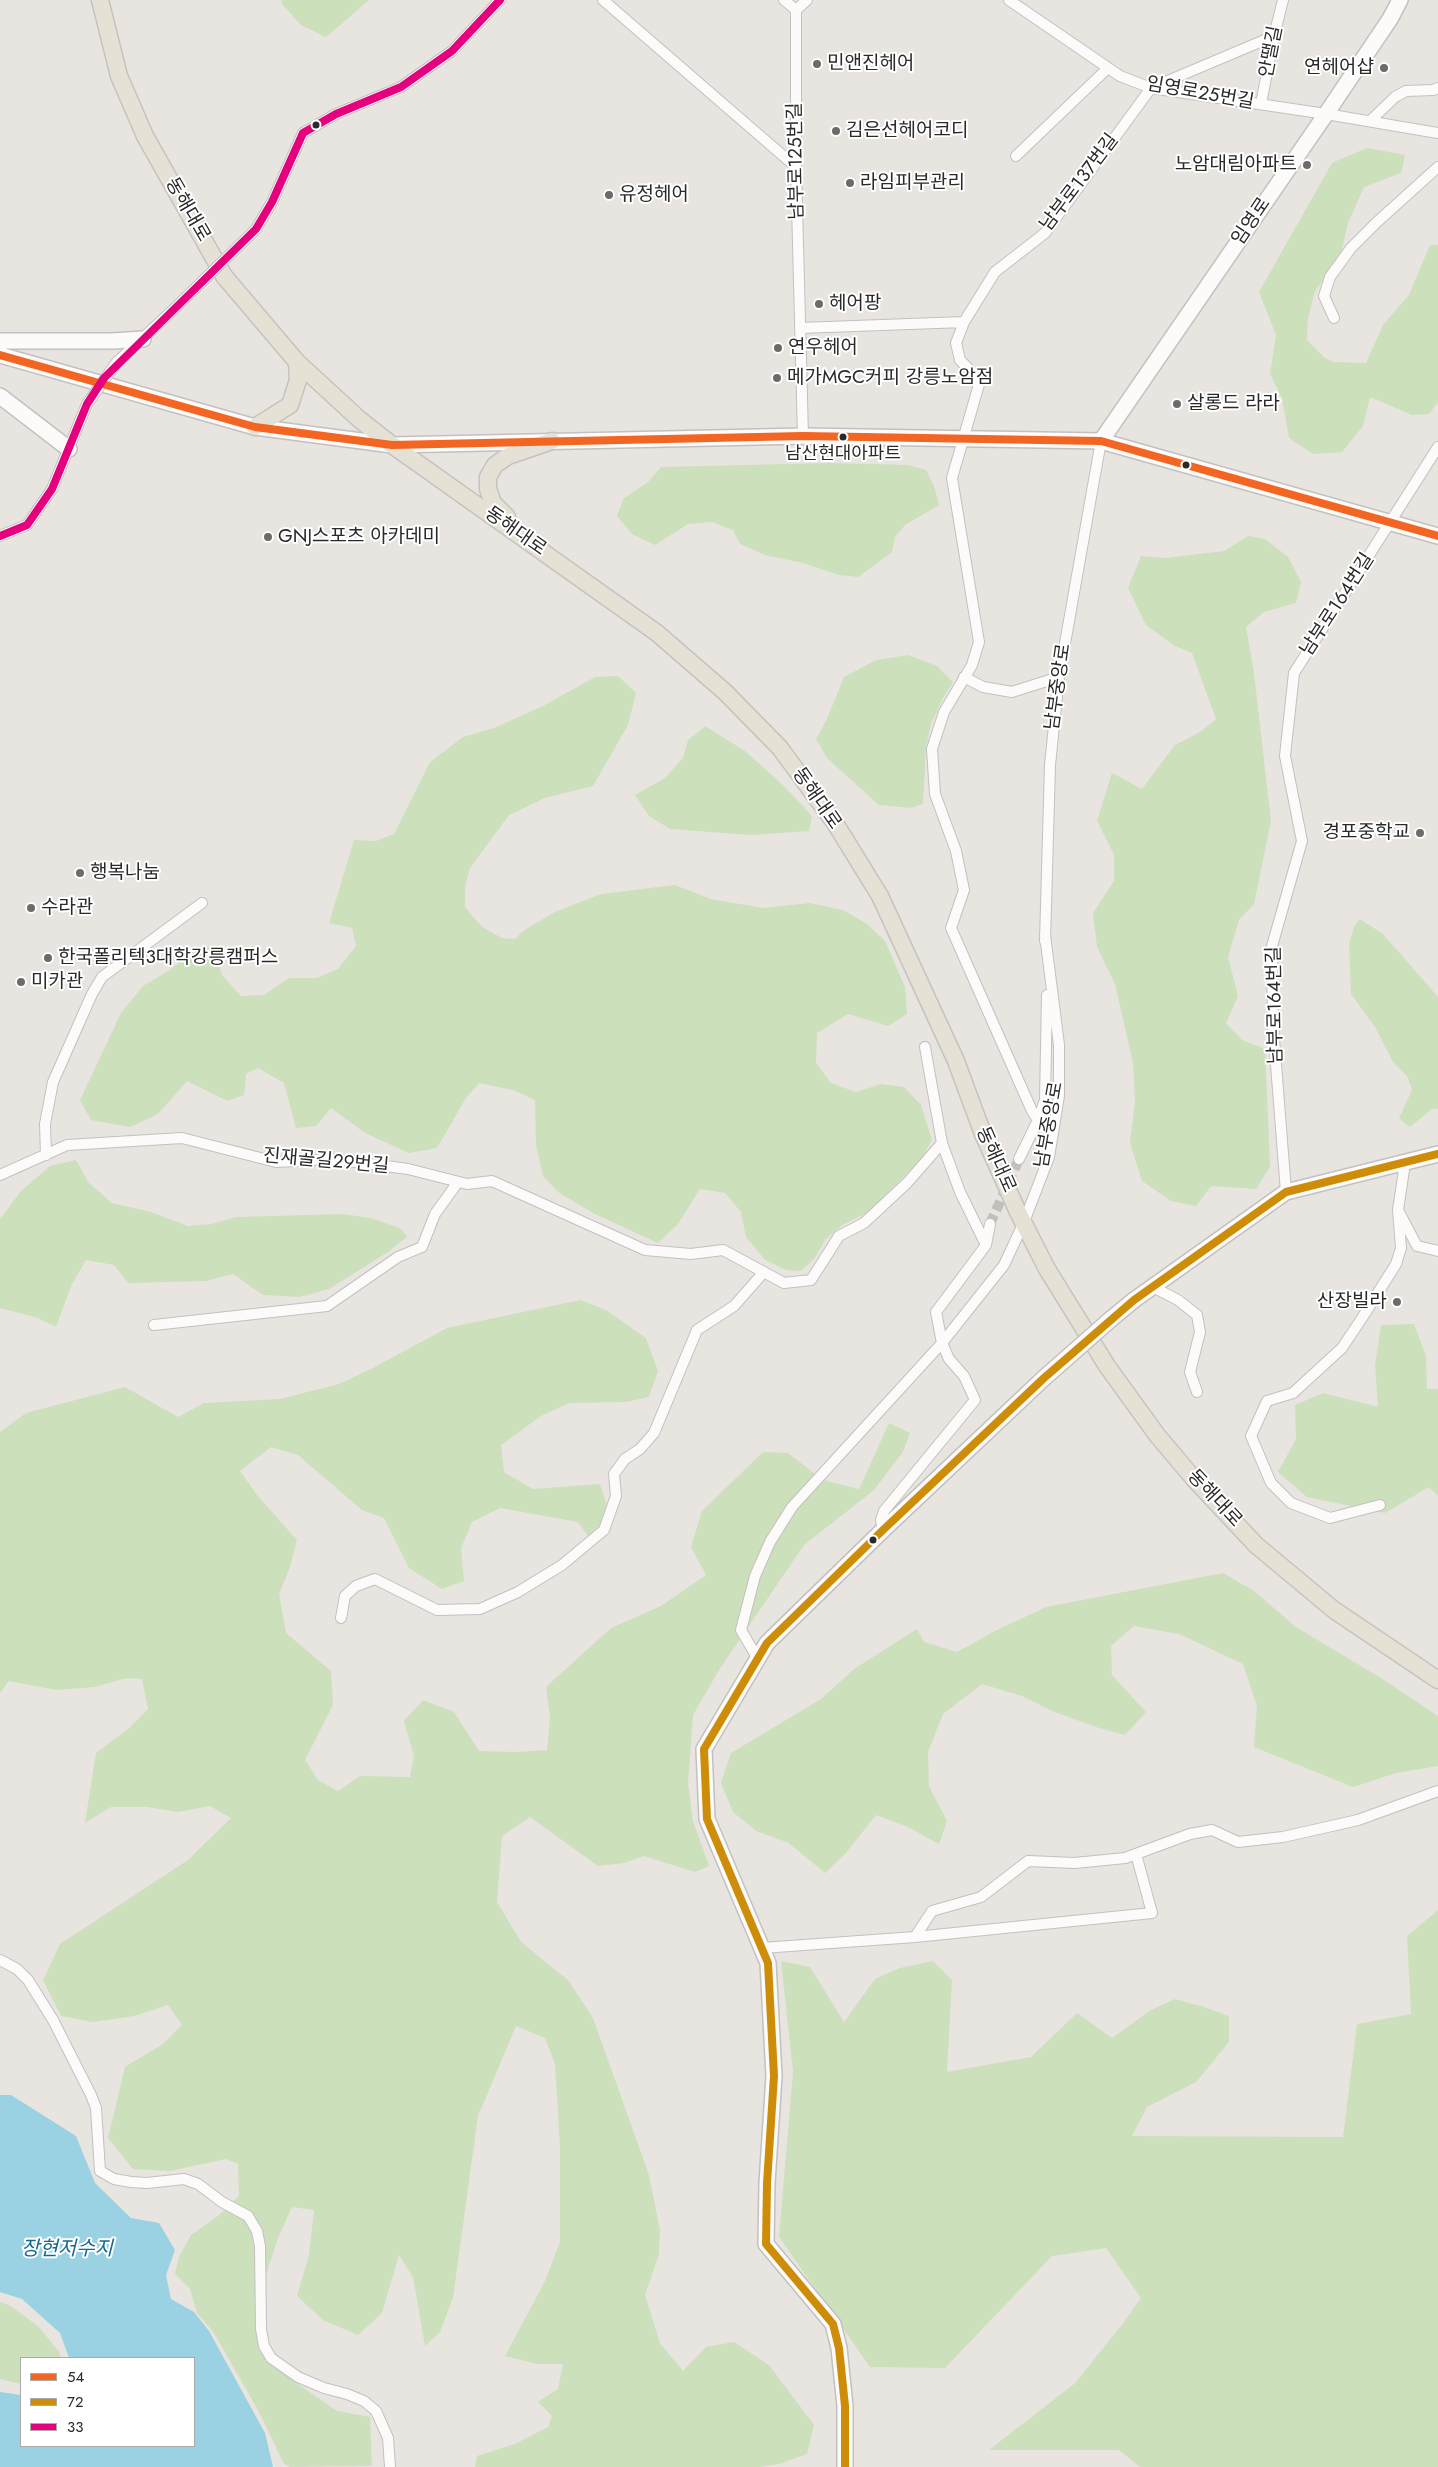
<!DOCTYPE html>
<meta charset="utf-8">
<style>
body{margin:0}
#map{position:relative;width:1438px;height:2467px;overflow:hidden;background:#e8e4e0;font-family:Jost,sans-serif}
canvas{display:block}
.legend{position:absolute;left:20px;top:2357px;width:175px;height:90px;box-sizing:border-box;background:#fff;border:1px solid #aaa;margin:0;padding:6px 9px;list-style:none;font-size:15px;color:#2a2a2a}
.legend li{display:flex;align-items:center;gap:10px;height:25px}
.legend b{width:25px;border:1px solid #aaa}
</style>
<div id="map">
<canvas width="1438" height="2467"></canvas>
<ul class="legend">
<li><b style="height:6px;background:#f26522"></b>54</li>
<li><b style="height:6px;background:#ce8d08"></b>72</li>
<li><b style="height:6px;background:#e5007d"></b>33</li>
</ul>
</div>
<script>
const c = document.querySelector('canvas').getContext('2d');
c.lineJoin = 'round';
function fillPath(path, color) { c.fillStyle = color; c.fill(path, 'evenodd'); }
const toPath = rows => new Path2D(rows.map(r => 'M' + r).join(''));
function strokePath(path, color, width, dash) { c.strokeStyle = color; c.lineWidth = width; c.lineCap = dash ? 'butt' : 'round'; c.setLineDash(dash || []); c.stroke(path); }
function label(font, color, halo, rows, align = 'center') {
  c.font = font + ' Jost,"Noto Sans KR",sans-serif'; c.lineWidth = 4; c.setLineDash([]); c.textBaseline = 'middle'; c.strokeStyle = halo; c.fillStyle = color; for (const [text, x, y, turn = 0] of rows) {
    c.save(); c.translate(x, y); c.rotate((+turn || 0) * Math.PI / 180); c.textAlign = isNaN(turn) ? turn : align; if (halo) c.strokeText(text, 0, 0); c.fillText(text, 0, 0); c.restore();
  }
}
const green = toPath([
 [282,0,369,0,326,37,301,25,281,3],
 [1367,148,1405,155,1401,173,1364,187,1348,223,1340,258,1315,291,1308,318,1307,340,1325,358,1334,362,1366,363,1383,325,1409,295,1430,245,1438,245,1438,402,1429,414,1412,415,1370,397,1363,426,1342,452,1313,454,1289,438,1282,398,1270,374,1276,335,1259,292,1332,163],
 [830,463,908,465,926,470,934,486,939,505,905,525,895,537,892,552,858,577,839,575,803,563,765,555,740,544,733,530,712,522,688,524,655,545,632,534,617,516,623,499,648,482,661,467],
 [1248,536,1265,539,1288,557,1301,582,1296,603,1264,612,1246,627,1254,673,1271,821,1254,904,1239,920,1228,957,1238,996,1226,1023,1242,1040,1265,1049,1270,1167,1256,1189,1211,1186,1196,1206,1171,1201,1142,1181,1130,1143,1135,1102,1133,1063,1115,984,1097,947,1093,913,1114,881,1114,855,1097,821,1112,773,1142,789,1175,745,1200,732,1216,719,1192,653,1175,646,1146,625,1128,588,1141,556,1166,558,1224,551],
 [908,655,937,666,953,682,943,698,931,724,926,747,923,804,911,808,879,805,827,758,816,739,827,719,844,677,876,660],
 [618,676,636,693,628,725,593,786,545,798,509,815,470,868,465,886,465,907,482,927,502,938,515,939,523,931,555,912,601,894,675,885,711,899,763,908,810,903,843,910,867,924,885,941,905,987,907,1014,888,1026,848,1014,817,1033,816,1063,831,1083,856,1092,881,1084,904,1087,921,1105,932,1140,922,1158,870,1211,841,1226,825,1240,815,1258,801,1271,786,1270,765,1260,746,1237,741,1212,725,1193,700,1189,678,1224,658,1243,595,1214,558,1192,543,1176,536,1145,535,1100,513,1090,479,1083,466,1098,437,1148,409,1153,365,1133,331,1108,316,1126,296,1128,284,1083,258,1068,246,1074,244,1095,227,1101,187,1081,158,1114,130,1127,91,1120,80,1100,121,1013,143,986,170,970,200,946,213,947,222,975,241,996,264,995,289,978,317,978,338,969,356,946,352,928,329,923,354,840,376,841,394,834,430,762,463,737,494,728,543,706,595,677],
 [705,726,745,751,784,786,812,816,809,831,751,835,670,829,649,816,635,795,665,778,683,758,688,740],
 [1360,919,1383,934,1438,997,1438,1109,1432,1109,1410,1127,1399,1118,1412,1090,1407,1076,1393,1062,1375,1027,1351,994,1349,944,1354,927],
 [76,1160,89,1183,112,1203,151,1212,188,1226,212,1224,236,1217,342,1214,371,1218,400,1228,407,1237,388,1252,329,1289,299,1297,263,1295,233,1274,206,1281,128,1283,114,1265,86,1260,72,1284,56,1327,38,1318,0,1308,0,1219,21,1191,50,1166],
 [580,1300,606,1310,646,1338,658,1371,649,1397,626,1402,569,1403,541,1416,501,1445,504,1472,533,1489,600,1484,606,1503,604,1521,588,1536,578,1522,500,1508,472,1522,461,1548,464,1581,442,1589,409,1568,384,1518,362,1510,298,1455,271,1447,240,1471,257,1495,297,1540,290,1567,279,1594,286,1633,331,1671,333,1705,305,1760,318,1780,338,1791,360,1776,410,1777,414,1756,404,1721,423,1700,454,1712,479,1751,515,1752,547,1750,550,1718,546,1687,611,1628,661,1606,706,1575,691,1547,702,1511,763,1452,788,1453,823,1480,859,1489,889,1423,910,1433,903,1452,874,1490,804,1545,719,1670,693,1715,688,1784,693,1821,709,1866,695,1872,644,1856,624,1863,598,1866,530,1817,502,1836,497,1902,521,1942,568,1980,593,2018,649,2175,660,2230,659,2254,645,2295,660,2343,683,2371,706,2347,734,2342,769,2365,814,2425,807,2454,779,2464,761,2467,475,2467,477,2456,515,2444,548,2427,552,2416,538,2402,558,2389,563,2364,538,2364,505,2356,545,2281,560,2242,560,2147,555,2064,545,2038,516,2026,478,2116,453,2298,440,2332,425,2346,413,2277,399,2255,382,2313,358,2335,323,2320,297,2296,309,2255,314,2210,292,2207,278,2238,257,2303,264,2348,298,2384,337,2411,370,2417,372,2466,290,2467,284,2464,259,2412,214,2333,197,2313,190,2289,175,2274,179,2257,191,2235,218,2216,239,2196,238,2164,226,2159,170,2171,133,2169,108,2138,125,2067,163,2044,182,2025,168,2005,134,2016,93,2022,61,2016,43,1980,60,1944,188,1860,231,1818,210,1806,178,1812,147,1807,111,1807,85,1823,96,1753,128,1729,148,1709,142,1679,126,1678,95,1687,56,1690,9,1681,0,1693,0,1432,26,1413,125,1387,178,1417,204,1403,280,1399,339,1384,373,1368,447,1328],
 [1414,1324,1426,1356,1427,1389,1438,1389,1438,1496,1429,1487,1385,1513,1307,1497,1278,1472,1296,1439,1295,1405,1323,1393,1378,1407,1375,1365,1381,1325],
 [1223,1573,1254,1591,1296,1627,1381,1678,1438,1716,1438,1766,1396,1773,1353,1787,1254,1747,1257,1706,1243,1664,1179,1634,1134,1626,1111,1646,1112,1675,1146,1712,1125,1735,1099,1728,1052,1711,1022,1696,982,1684,943,1714,928,1752,929,1786,947,1821,939,1844,908,1827,876,1815,845,1854,825,1873,789,1843,756,1831,733,1812,721,1783,731,1753,821,1699,854,1669,917,1629,924,1642,957,1652,995,1631,1046,1607],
 [1438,1910,1438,2467,1140,2467,1119,2450,989,2450,1074,2384,1121,2326,1141,2298,1106,2248,1052,2256,945,2368,870,2367,779,2237,793,2072,781,1961,810,1967,844,2022,875,1979,900,1968,933,1961,952,1980,947,2072,1031,2057,1077,2013,1112,2038,1151,2010,1175,1999,1204,2007,1229,2016,1229,2042,1196,2082,1147,2107,1132,2136,1343,2137,1357,2024,1411,2014,1407,1936],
 [0,2302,11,2306,39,2327,59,2352,61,2358,21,2358,21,2384,0,2379]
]);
const water = toPath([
 [0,2095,11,2095,76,2136,95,2183,131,2218,159,2223,175,2250,166,2275,171,2299,194,2312,209,2331,265,2433,273,2467,0,2467,0,2392,21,2395,21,2446,194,2446,194,2358,69,2358,60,2333,22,2299,0,2292]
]);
const streetTunnel = toPath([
 [990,1224,1019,1159]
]);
const street = toPath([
 [603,0,796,167],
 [784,0,796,10,796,167,803,436],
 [1009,0,1120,76,1151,88,1326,114,1438,133],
 [796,10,807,0],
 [1261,104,1274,36,1283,0],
 [1370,121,1395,97,1406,91,1433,90,1438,88],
 [1016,156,1108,68],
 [256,229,272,202,303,133,336,114,401,87,452,51,500,0],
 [1334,318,1324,296,1330,277,1351,248,1376,223,1438,167],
 [800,328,964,322],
 [117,362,171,312],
 [0,536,27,525,52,489,87,404],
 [964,677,983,687,1012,692,1059,677],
 [1045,941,1050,765,1059,677,1101,441],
 [925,1047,942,1143,960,1192,986,1245],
 [1038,1120,1032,1111,951,928,964,890,956,851,935,794,932,749,944,712,972,665,979,642,952,478,980,381,960,360,956,343,964,322,995,272,1045,233,1151,88,1274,36],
 [46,1155,45,1124,53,1082,92,994,102,977,202,903],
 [1019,1159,1038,1120,1045,1100,1047,995],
 [1405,1163,1398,1210,1417,1246,1438,1251],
 [0,1175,67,1145,182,1138,276,1162,333,1159,408,1169,467,1184,492,1181,645,1250,691,1254,723,1250,784,1283,811,1280,839,1236,864,1223,907,1183,942,1143],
 [1286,1192,1273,1026,1272,946,1302,841,1285,756,1294,673,1438,447],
 [1153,1287,1178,1300,1197,1315,1200,1332,1190,1372,1197,1392],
 [154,1325,327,1306,398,1257,422,1247,435,1214,458,1182],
 [1380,1505,1330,1518,1291,1503,1271,1483,1251,1436,1267,1401,1293,1393,1342,1348,1362,1318,1396,1264,1401,1248,1398,1210],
 [883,1530,881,1520,884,1511,975,1400,964,1376,949,1359,942,1343,936,1312,986,1245,990,1224],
 [341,1618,345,1596,356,1586,375,1579,437,1610,480,1609,518,1592,562,1565,604,1530,616,1496,614,1474,625,1459,640,1449,654,1433,697,1330,734,1306,764,1272],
 [758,1659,741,1630,755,1576,770,1542,792,1507,942,1343,1004,1265,1024,1222,1049,1157,1059,1096,1059,1045,1045,935],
 [915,1937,1152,1913,1136,1854],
 [762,1948,915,1937,932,1911,981,1897,1028,1861,1075,1863,1125,1858,1190,1834,1212,1830,1238,1842,1283,1837,1358,1820,1438,1791],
 [0,1960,17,1969,28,1980,53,2020,91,2095,96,2108,100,2171,114,2179,131,2182,147,2183,184,2179,198,2184,222,2202,248,2216,257,2231,260,2246,261,2329,264,2346,271,2358,298,2377,324,2388,347,2394,364,2401,376,2411,388,2438,390,2467]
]);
const secondary = toPath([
 [0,341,112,341,143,339],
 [0,355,255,427,392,445,803,436,1101,441,1438,536],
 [0,396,69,449],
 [1101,441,1326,114,1390,19,1400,0],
 [1111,1319,1134,1300,1286,1192,1438,1154],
 [845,2467,845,2406,839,2348,833,2324,766,2244,767,2183,774,2076,768,1963,707,1819,704,1749,767,1643,883,1530,1044,1378]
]);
const primary = toPath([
 [100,0,119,76,145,136,224,276,297,362,359,419,392,445,657,633,725,692,780,748,835,823,880,896,956,1061,983,1134,1018,1212,1047,1269,1107,1366,1157,1435,1194,1479,1256,1545,1334,1610,1438,1680],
 [255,427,290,405,298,380,297,362],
 [507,517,493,503,488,489,488,477,495,465,508,456,552,441]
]);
const streetBridge = toPath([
 [171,312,256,229],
 [87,404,117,362]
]);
const secondaryBridge = toPath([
 [1044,1378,1111,1319]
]);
const bus1 = toPath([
 [0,355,255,427,392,445,803,436,1101,441,1438,536]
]);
const bus2 = toPath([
 [845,2467,845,2406,839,2348,833,2324,766,2244,767,2183,774,2076,768,1963,707,1819,704,1749,767,1643,883,1530,1044,1378,1134,1300,1286,1192,1438,1154]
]);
const bus3 = toPath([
 [0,536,27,525,52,489,87,404,104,378,256,229,272,202,303,133,336,114,401,87,452,51,500,0]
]);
const markers = [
 [817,64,5,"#6c6b6a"],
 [1384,68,5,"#6c6b6a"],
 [316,125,4.5,"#2a2a2a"],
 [836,131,5,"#6c6b6a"],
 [1307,165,5,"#6c6b6a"],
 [850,183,5,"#6c6b6a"],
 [609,195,5,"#6c6b6a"],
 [819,304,5,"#6c6b6a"],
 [778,348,5,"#6c6b6a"],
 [777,378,5,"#6c6b6a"],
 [1177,404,5,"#6c6b6a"],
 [843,437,4.5,"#2a2a2a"],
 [1186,465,4.5,"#2a2a2a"],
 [268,537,5,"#6c6b6a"],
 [1420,833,5,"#6c6b6a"],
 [80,873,5,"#6c6b6a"],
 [31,908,5,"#6c6b6a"],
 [48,958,5,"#6c6b6a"],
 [21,982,5,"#6c6b6a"],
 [1397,1302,5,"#6c6b6a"],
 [873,1540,4.5,"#2a2a2a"]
];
const busNames = [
 ["남산현대아파트",843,455]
];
const streetNames = [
 ["안땔길",1272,52,-79],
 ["임영로25번길",1200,94,10],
 ["남부로125번길",797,161,-91],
 ["남부로137번길",1080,183,-53],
 ["동해대로",187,210,60],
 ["임영로",1252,222,-56],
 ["동해대로",515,532,35],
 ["남부로164번길",1338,605,-57],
 ["남부중앙로",1059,687,-82],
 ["동해대로",816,799,55],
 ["남부로164번길",1276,1005,-91],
 ["남부중앙로",1050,1125,-80],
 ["동해대로",995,1160,66],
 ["진재골길29번길",326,1162,5],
 ["동해대로",1214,1499,47]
];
const poiNames = [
 ["민앤진헤어",827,64],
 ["연헤어샵",1374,68,"right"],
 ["김은선헤어코디",846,131],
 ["노암대림아파트",1297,165,"right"],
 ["라임피부관리",860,183],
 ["유정헤어",619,195],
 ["헤어팡",829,304],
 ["연우헤어",788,348],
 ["메가MGC커피 강릉노암점",787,378],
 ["살롱드 라라",1187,404],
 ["GNJ스포츠 아카데미",278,537],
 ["경포중학교",1410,833,"right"],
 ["행복나눔",90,873],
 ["수라관",41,908],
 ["한국폴리텍3대학강릉캠퍼스",58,958],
 ["미카관",31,982],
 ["산장빌라",1387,1302,"right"]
];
const waterNames = [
 ["장현저수지",67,2250]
];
fillPath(green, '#cce0bc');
fillPath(water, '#9ad2e3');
strokePath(streetTunnel, '#c2bfbc', 10, [10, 5]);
strokePath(street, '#c2c0c1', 12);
strokePath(secondary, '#c2c0c1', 18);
strokePath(primary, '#c4c3c1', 19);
strokePath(street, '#fcfbfa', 10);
strokePath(secondary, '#fcfbfa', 15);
strokePath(primary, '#e5e1d5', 16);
strokePath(streetBridge, '#c2c0c1', 12, []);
strokePath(secondaryBridge, '#c2c0c1', 18, []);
strokePath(streetBridge, '#fcfbfa', 10);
strokePath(secondaryBridge, '#fcfbfa', 15);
strokePath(bus1, '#f26522', 8);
strokePath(bus2, '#ce8d08', 8);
strokePath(bus3, '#e5007d', 8);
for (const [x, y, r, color] of markers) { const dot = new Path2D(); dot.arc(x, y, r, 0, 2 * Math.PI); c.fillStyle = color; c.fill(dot); strokePath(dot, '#fff', 2); }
label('18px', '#2a2a2a', '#fff', busNames);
label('19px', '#2a2a2a', '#fff', streetNames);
label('19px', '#2a2a2a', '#fff', poiNames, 'left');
label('italic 20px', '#19698f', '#fff', waterNames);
</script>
